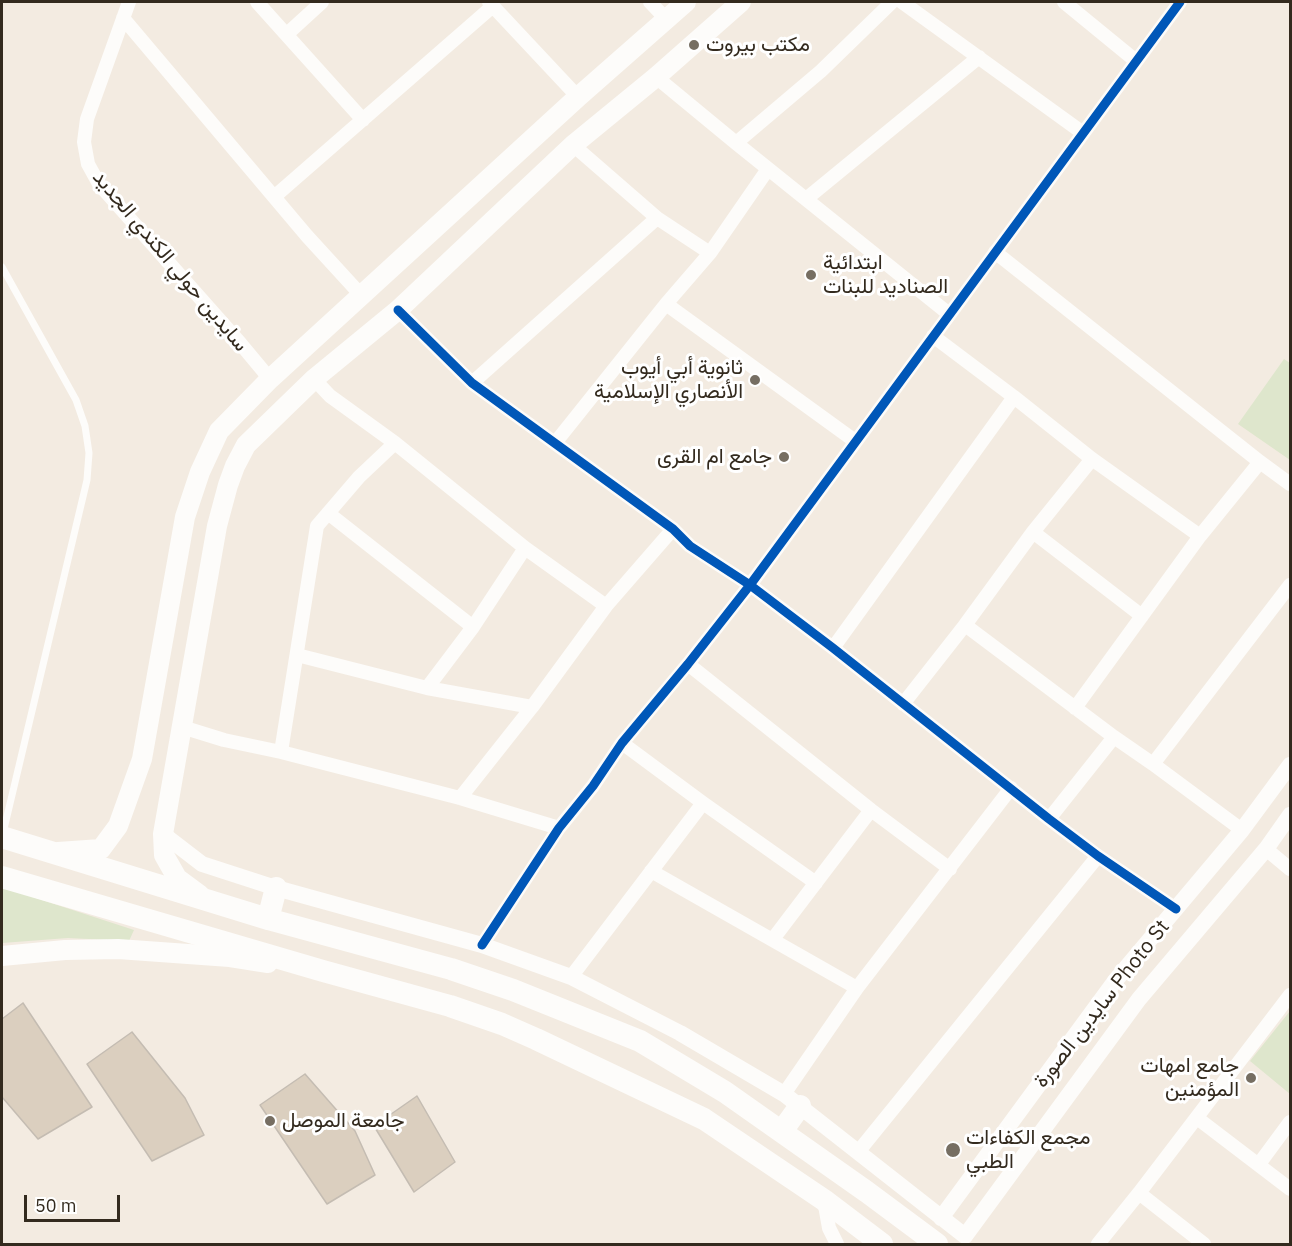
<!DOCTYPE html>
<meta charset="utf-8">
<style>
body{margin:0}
#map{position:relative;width:1292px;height:1246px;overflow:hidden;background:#f3ebe1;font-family:"IBM Plex Sans",sans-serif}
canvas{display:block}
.frame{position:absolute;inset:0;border:3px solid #332a1e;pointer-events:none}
.scale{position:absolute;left:24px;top:1195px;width:96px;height:27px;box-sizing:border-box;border:3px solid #332a1e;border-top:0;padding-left:8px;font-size:18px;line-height:21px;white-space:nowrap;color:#332a1e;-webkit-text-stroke:4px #fff;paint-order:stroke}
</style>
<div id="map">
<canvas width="1292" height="1246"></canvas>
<div class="frame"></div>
<div class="scale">50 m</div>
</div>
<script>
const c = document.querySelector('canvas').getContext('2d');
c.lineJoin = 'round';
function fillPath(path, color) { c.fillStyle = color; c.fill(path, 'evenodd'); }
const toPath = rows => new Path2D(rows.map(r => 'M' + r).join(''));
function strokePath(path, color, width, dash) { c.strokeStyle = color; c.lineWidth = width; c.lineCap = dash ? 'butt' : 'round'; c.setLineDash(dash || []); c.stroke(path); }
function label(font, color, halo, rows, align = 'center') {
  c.font = font + ' "IBM Plex Sans",Vazirmatn,sans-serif'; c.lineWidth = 6; c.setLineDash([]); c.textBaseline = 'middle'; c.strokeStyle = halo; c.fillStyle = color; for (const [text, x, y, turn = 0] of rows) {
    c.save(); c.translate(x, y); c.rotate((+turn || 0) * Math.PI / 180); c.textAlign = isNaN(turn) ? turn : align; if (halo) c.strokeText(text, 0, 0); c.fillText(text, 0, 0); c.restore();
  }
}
const green = toPath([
 [1284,359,1290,363,1290,460,1238,424],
 [2,887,134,930,129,941,68,938,2,943],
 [1290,1011,1290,1094,1250,1061]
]);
const building = toPath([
 [23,1003,92,1107,38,1139,2,1097,2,1019,23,1003],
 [132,1032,185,1098,204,1135,152,1161,87,1064,132,1032],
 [305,1074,355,1131,375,1175,327,1204,260,1105,305,1074],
 [417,1096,455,1162,414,1192,374,1126,417,1096]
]);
const service = toPath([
 [2,267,76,400,85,426,89,453,87,480,3,833]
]);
const minor = toPath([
 [129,2,87,119,84,142,88,164,99,184,240,343,270,379],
 [257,2,363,120],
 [489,2,578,97],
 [650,2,666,19],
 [902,2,1083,133],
 [1064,2,1136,61],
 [123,18,307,236,361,295],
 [287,34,322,2],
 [656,77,736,143,949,314],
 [736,143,821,71,892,2],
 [573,145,657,218,710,253],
 [274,197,493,6],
 [806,199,979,57],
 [995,252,1260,462,1290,484],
 [666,304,855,441],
 [398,310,472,383,673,529,690,546,750,585,833,648,1049,819,1098,856,1176,909],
 [933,336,1014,397,1092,459,1200,536],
 [314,379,330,396,395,443,525,548,606,606],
 [472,383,657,218],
 [555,443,666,304,710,253,768,169],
 [328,513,473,627],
 [1033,532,1142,616],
 [965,625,1114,737,1153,764,1242,830],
 [833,648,1014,397],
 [297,655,427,688,532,707],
 [688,664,871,810,950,869],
 [427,688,473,627,525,548],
 [903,704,965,625,1033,532,1092,459],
 [1075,708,1200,536,1260,462],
 [182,727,224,740,281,752,460,798,559,828],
 [622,743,703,803,816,883],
 [281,752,317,526,359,477,395,443],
 [1153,764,1290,585],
 [460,798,532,707,606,606,673,529],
 [1049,819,1114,737],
 [1266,849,1290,869],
 [651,871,857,988],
 [773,939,871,810],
 [482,945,559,828,593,786,622,743,688,664,750,585,1180,2],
 [571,977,703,803],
 [784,1094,857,988,1011,788],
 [1197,1118,1290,1189],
 [858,1152,1098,856],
 [1259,1164,1290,1122],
 [1139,1193,1204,1244],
 [824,1200,829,1228,837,1244],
 [1098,1244,1139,1193,1290,995]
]);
const tertiary = toPath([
 [163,834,202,864,276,888,482,945,571,977,680,1033,784,1094,965,1236,1139,999,1266,849,1290,815],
 [941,1218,1115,981,1242,830,1290,765]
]);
const secondary = toPath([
 [58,852,101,849,118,826,142,759,185,517,200,472,219,431,270,379,578,97,686,2],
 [200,895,177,878,164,855,163,834,217,526,228,485,235,466,246,445,314,379,398,310,573,145,656,77,741,2],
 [2,956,65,950,118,949,230,957,268,963]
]);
const trunk = toPath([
 [2,837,268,919,451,969,513,990,640,1041,725,1092,867,1192,937,1244],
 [2,877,323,971,450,1006,502,1024,536,1039,704,1119,824,1200,882,1244],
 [268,919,276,888],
 [782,1131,800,1106]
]);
const cycleway = toPath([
 [398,310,472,383,673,529,690,546,750,585,833,648,1049,819,1098,856,1176,909],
 [482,945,559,828,593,786,622,743,688,664,750,585,1180,2]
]);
const markers = [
 [694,45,6,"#766e62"],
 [811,275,6,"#766e62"],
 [755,380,6,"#766e62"],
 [784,457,6,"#766e62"],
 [1251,1078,6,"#766e62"],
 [270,1121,6,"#766e62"],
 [953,1150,8,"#766e62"]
];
const poiNames = [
 ["مكتب بيروت",706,45],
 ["ابتدائية",823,263],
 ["الصناديد للبنات",823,287],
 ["ثانوية أبي أيوب",743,368,"right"],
 ["الأنصاري الإسلامية",743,392,"right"],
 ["جامع ام القرى",772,457,"right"],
 ["جامع امهات",1239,1066,"right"],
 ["المؤمنين",1239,1090,"right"],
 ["جامعة الموصل",282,1121],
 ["مجمع الكفاءات",966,1138],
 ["الطبي",966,1162]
];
const streetNames = [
 ["سايدين حولي الكندي الجديد",170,261,50],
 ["سايدين الصورة Photo St",1102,1004,-52]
];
fillPath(green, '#dee6cc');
fillPath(building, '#dbcfbf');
strokePath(building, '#c4bcb2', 1.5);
strokePath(service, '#fdfcfa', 7);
strokePath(minor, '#fdfcfa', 14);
strokePath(tertiary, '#fdfcfa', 16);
strokePath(secondary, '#fdfcfa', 20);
strokePath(trunk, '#fdfcfa', 22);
strokePath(cycleway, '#0057b8', 9);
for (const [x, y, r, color] of markers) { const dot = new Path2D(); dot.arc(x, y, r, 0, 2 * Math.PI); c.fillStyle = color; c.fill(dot); strokePath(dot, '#fff', 2); }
label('21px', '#332a1e', '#fff', poiNames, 'left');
label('21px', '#332a1e', '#fff', streetNames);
</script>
